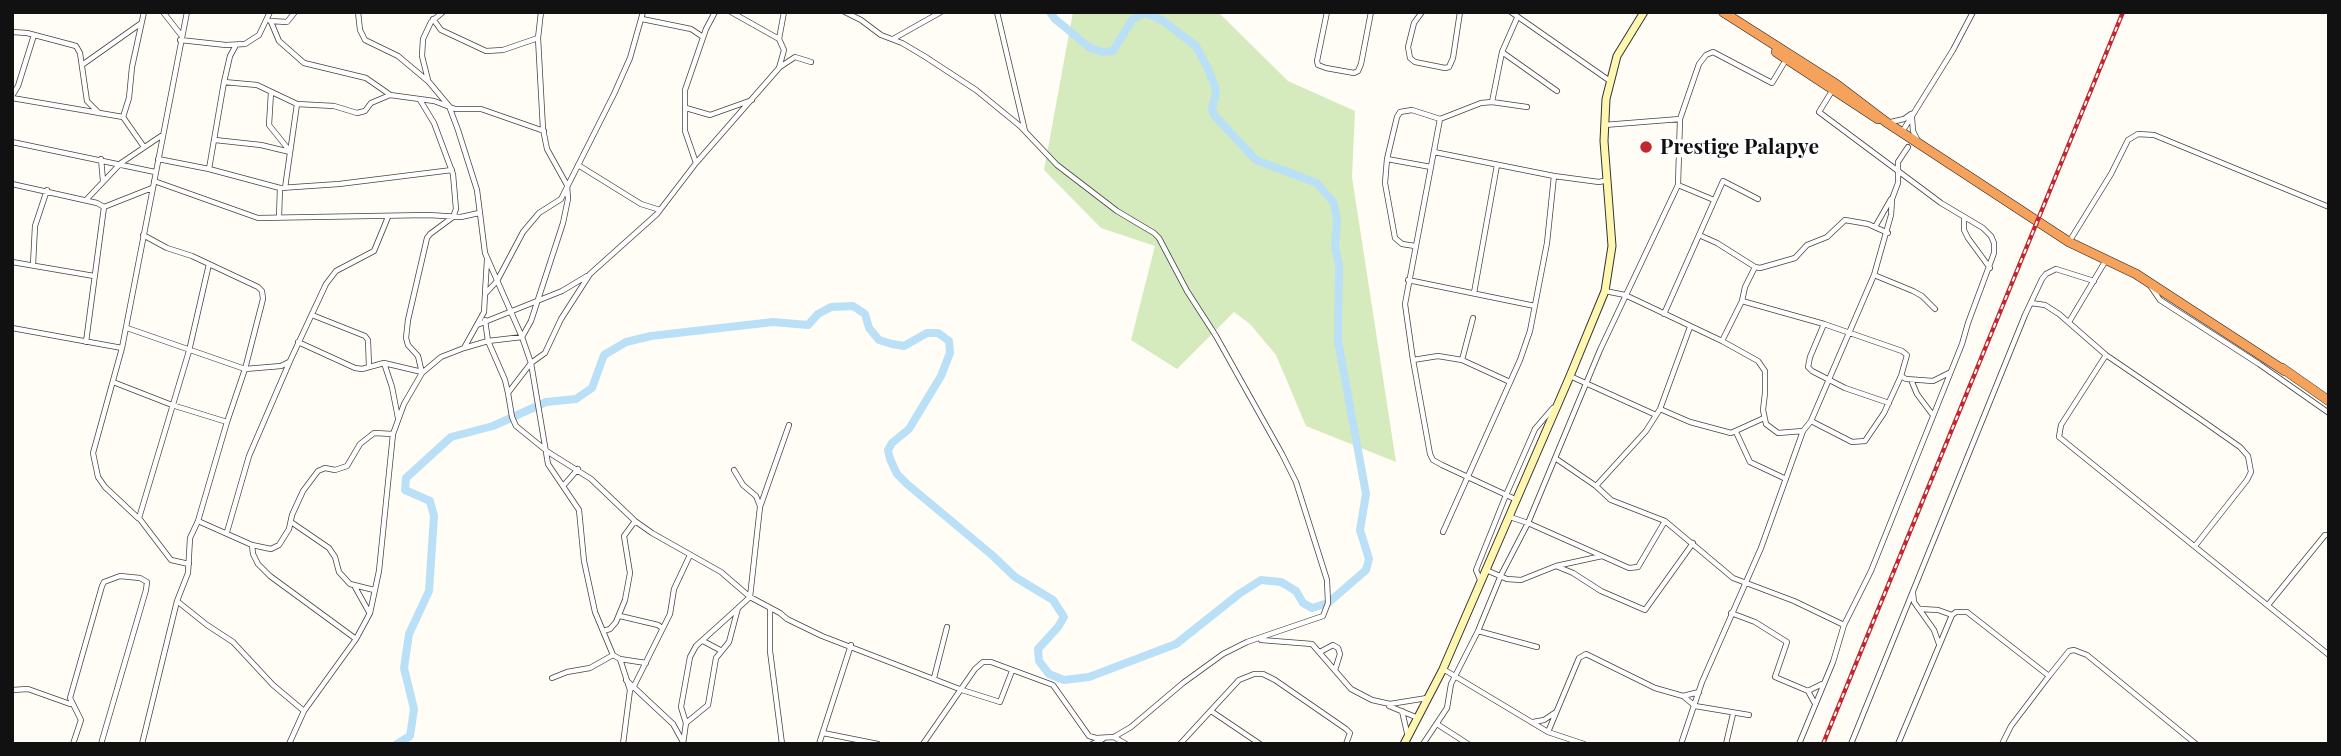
<!DOCTYPE html>
<style>
body{margin:0}
#map{position:relative;width:2341px;height:756px;overflow:hidden;background:#fffdf5;font-family:"Playfair Display",serif}
canvas{display:block}
.frame{position:absolute;inset:0;border:14px solid #111;pointer-events:none}
</style>
<div id="map">
<canvas width="2341" height="756"></canvas>
<div class="frame"></div>
</div>
<script>
const c = document.querySelector('canvas').getContext('2d');
c.lineJoin = 'round';
function fillPath(path, color) { c.fillStyle = color; c.fill(path, 'evenodd'); }
const toPath = rows => new Path2D(rows.map(r => 'M' + r).join(''));
function strokePath(path, color, width, dash) { c.strokeStyle = color; c.lineWidth = width; c.lineCap = dash ? 'butt' : 'round'; c.setLineDash(dash || []); c.stroke(path); }
function label(font, color, halo, rows, align = 'center') {
  c.font = font + ' "Playfair Display",serif'; c.lineWidth = 7; c.setLineDash([]); c.textBaseline = 'middle'; c.strokeStyle = halo; c.fillStyle = color; for (const [text, x, y, turn = 0] of rows) {
    c.save(); c.translate(x, y); c.rotate((+turn || 0) * Math.PI / 180); c.textAlign = isNaN(turn) ? turn : align; if (halo) c.strokeText(text, 0, 0); c.fillText(text, 0, 0); c.restore();
  }
}
const green = toPath([
 [1073,12,1218,12,1288,81,1355,111,1352,177,1396,462,1306,426,1276,355,1250,324,1234,312,1177,369,1131,340,1155,246,1101,228,1044,170]
]);
const river = toPath([
 [397,744,410,736,414,709,404,668,409,634,429,591,434,516,430,501,405,490,406,478,451,437,493,426,546,402,576,399,592,388,604,355,626,342,651,336,773,322,808,325,818,314,831,307,853,306,865,314,869,328,879,340,892,344,904,346,927,333,938,333,949,341,950,353,941,376,909,429,892,443,888,450,890,459,897,474,907,484,992,555,1015,577,1053,600,1064,617,1058,627,1038,649,1039,661,1049,674,1064,680,1089,677,1176,644,1239,594,1261,580,1281,582,1296,591,1303,603,1312,608,1328,603,1366,570,1369,559,1360,530,1366,494,1338,341,1339,266,1335,246,1337,221,1334,203,1317,183,1256,160,1214,115,1212,109,1216,93,1215,86,1207,67,1196,46,1162,20,1146,13,1138,16,1132,20,1113,51,1103,52,1090,48,1055,19,1050,12]
]);
const street = toPath([
 [163,12,181,35],
 [358,12,360,30,365,40,398,56,429,82,449,106,458,130,477,190,485,253,522,337,531,363,548,464,579,510,584,561,595,612,613,655,620,659,630,690,623,744],
 [731,12,779,39],
 [784,12,779,39,784,50,779,68,696,163,657,214,590,274,561,319,545,353,531,363,508,393,512,417,516,426,548,452,591,479,635,521,652,533,721,572,750,597,780,613,787,619,822,636,962,690,1000,702,1012,671],
 [845,12,861,20,881,35,902,43,924,56,976,90,1020,126,1057,165,1117,211,1154,233,1159,238,1187,291,1216,336,1282,454,1296,482,1327,580,1328,603,1323,616,1247,642,1223,654,1183,683,1131,727,1114,737,1096,738,1089,736,1053,685,991,662,983,662,975,669,923,744],
 [997,12,1025,131],
 [1327,12,1317,61,1318,65,1326,68,1354,73,1358,71,1361,64,1371,12],
 [1422,12,1414,23,1408,47,1410,58,1415,62,1445,68,1449,67,1453,58,1460,12],
 [1511,12,1610,81],
 [433,19,441,30,486,51,503,50,538,38],
 [642,19,691,29,703,37],
 [270,21,287,22,295,12],
 [271,22,279,41,304,63,366,78,389,94],
 [12,32,27,33,76,46,80,53,87,101,99,113],
 [893,39,941,12],
 [180,40,226,45,245,44,259,35,270,12],
 [1502,52,1557,91],
 [82,65,140,24],
 [780,67,795,57,811,62],
 [428,80,422,56,423,39,431,22,443,12],
 [224,82,257,85,297,104,334,106,357,113,365,111,371,103,390,95,434,101,455,109,481,109,544,131],
 [271,92,269,125,289,150],
 [12,96,18,86,34,35],
 [12,98,123,117,144,147],
 [420,100,434,123,453,174,456,209,453,217,430,234,427,238,408,320,406,338,408,345,418,356,422,373],
 [1492,102,1502,52,1517,18],
 [686,108,710,115,752,100],
 [123,117,129,98,132,67,144,12],
 [1912,118,1913,131,1917,139],
 [1440,119,1405,304,1413,360,1430,454,1433,460,1442,465,1517,500],
 [1891,122,1904,119,1911,114],
 [1604,125,1680,119],
 [1902,132,1953,50,1973,12],
 [215,140,261,145,290,152],
 [12,142,155,172],
 [1434,152,1554,176,1599,182,1608,180],
 [101,159,103,181],
 [158,159,209,169,280,188,339,184,452,170],
 [1387,159,1431,167],
 [696,163,685,131,685,90,706,29,715,12],
 [578,165,641,204,660,210],
 [209,169,224,82,230,56,236,45],
 [154,181,258,218,428,215,461,217,479,213],
 [12,184,97,203,104,207],
 [1678,185,1714,200],
 [285,188,297,104],
 [86,200,121,163,161,136],
 [104,207,152,188],
 [279,217,280,188],
 [1964,218,1964,230,1968,238,1990,268],
 [1875,227,1891,199],
 [1699,235,1717,243,1755,267,1760,268,1795,258,1807,245,1827,237,1845,220,1868,224,1888,233],
 [2069,242,2111,174,2128,140,2138,134,2154,135,2329,207],
 [1415,246,1402,244,1395,238,1385,183,1387,159,1397,117,1400,112,1412,110,1440,119,1481,103,1492,102,1527,107],
 [12,262,94,276],
 [33,265,35,226,47,190],
 [1874,275,1913,291,1922,296,1935,309],
 [1408,280,1535,306],
 [2151,287,2160,300,2259,364,2329,413],
 [1605,291,1625,295,1640,302,1722,341,1758,361,1765,371,1765,393,1763,410,1766,424,1778,433,1803,431],
 [485,293,487,260],
 [1474,293,1497,165],
 [1742,301,1824,324,1902,351,1907,355,1901,376,1906,379,1933,381,1949,373],
 [2031,303,2045,305,2059,314,2106,355,2200,419,2240,447,2248,456,2251,472,2247,480,2195,546],
 [1664,314,1723,181,1758,199],
 [312,315,365,336,368,340,369,367],
 [485,320,488,341,505,380,508,393],
 [2069,322,2106,260],
 [1824,324,1810,357,1808,367,1812,371,1845,388,1889,403],
 [477,325,562,291,587,276],
 [12,328,122,348,187,12],
 [127,328,245,369,281,366,289,362],
 [1722,341,1742,301,1745,287,1755,267],
 [86,342,104,207],
 [298,342,355,368,362,369,384,363,422,372],
 [122,348,93,453,98,477,105,487,138,518],
 [464,348,488,341,522,337,531,321,563,223,568,199,567,185,547,149,543,129,538,38,541,12],
 [2106,355,2061,425,2059,437,2329,655],
 [1413,360,1438,356,1462,360,1510,382],
 [1462,360,1473,318],
 [384,363,392,387,398,418],
 [1570,376,1656,415],
 [113,382,172,405,227,422],
 [1912,382,1917,394,1932,414],
 [1660,409,1690,422,1731,433,1764,418],
 [1811,421,1852,442,1865,441,1884,413,1901,376],
 [1736,432,1750,462,1786,479],
 [1555,458,1596,486,1611,500,1665,521,1733,578,1794,601,1844,625],
 [734,470,743,485,756,496,760,506],
 [564,485,578,469],
 [1596,486,1646,431,1660,409,1690,327],
 [1510,517,1528,523,1629,568,1638,567,1665,521],
 [198,521,252,545,253,554,258,564,270,576,356,639],
 [291,522,329,548,335,557,339,572,350,584,374,590],
 [227,532,249,456,290,361,326,284,336,271,374,251,388,217],
 [1443,532,1520,360,1530,331,1547,243,1554,176],
 [252,545,271,549,279,545,289,529,292,515,303,491,318,471,325,468,335,470,347,466,360,444,374,433,393,434],
 [189,564,171,560,139,518,189,351,209,264],
 [1556,566,1573,573,1601,591,1645,610,1693,543],
 [1486,570,1507,579,1521,580,1556,566,1602,556],
 [1481,582,1476,570,1506,495,1535,429,1553,408],
 [355,587,369,612],
 [1913,593,1914,602,1934,630,1939,644],
 [177,601,207,625,233,642,273,685,304,711],
 [2268,605,2325,535,2329,535],
 [770,609,770,651,782,744],
 [1920,609,1938,610,1952,615],
 [1731,613,1755,622,1787,642,1775,677,1808,691,1814,702],
 [620,616,658,625,662,628],
 [603,631,610,629,616,622,625,600,630,573,624,536,635,521],
 [1478,631,1537,647],
 [1261,640,1312,644,1351,689,1372,700,1390,704,1427,698],
 [703,641,720,650],
 [1320,652,1333,645,1338,648,1340,654,1335,670],
 [620,659,646,663],
 [1443,669,1548,732,1584,744],
 [552,678,567,672,590,668,613,655],
 [934,678,947,627],
 [626,680,673,724,683,742],
 [12,690,28,689,70,704],
 [630,690,634,686,670,614,674,589,690,555],
 [1808,691,1822,684],
 [1683,696,1699,692],
 [1389,706,1418,718],
 [1211,711,1260,744],
 [1402,711,1408,737],
 [1533,722,1544,720,1556,712],
 [686,723,681,707,690,657,696,646,737,609],
 [1437,724,1468,744],
 [1548,732,1579,658,1586,654,1655,688,1683,696,1695,706,1749,715],
 [823,733,878,744],
 [1114,737,1126,744],
 [73,744,81,720,70,698,102,586,104,582,120,576,140,578,147,582,146,590,101,744],
 [142,744,177,601,188,573,190,538,198,521,227,422,245,369,263,299,262,291,258,287,192,256,167,248,143,235],
 [289,744,304,711,356,639,370,613,379,571,393,434,404,404,422,373,441,357,464,348,484,312,485,294,497,281,523,232,539,213,561,199,614,94,630,58,643,12],
 [683,744,686,723,708,705,716,658,729,642,738,608,750,597,760,507,789,425],
 [819,744,851,645],
 [1092,744,1103,739],
 [1180,744,1239,680,1254,674,1263,674,1275,680,1346,729,1350,733,1346,744],
 [1423,744,1447,708,1451,684,1478,631,1501,575,1528,523,1600,350,1678,185,1680,119,1699,64,1706,55,1713,52,1772,83,1787,58],
 [1681,744,1702,682,1761,548,1803,431,1811,421,1874,275,1891,215,1892,199,1898,183,1898,162,1908,147],
 [1726,744,1733,714],
 [1799,744,1833,662,1844,625,1871,571,1962,344,1968,323,1994,253,1994,243,1991,236,1983,228,1941,203,1819,112,1832,91],
 [1851,744,2025,315,2042,279,2046,274,2056,269,2094,281],
 [1898,744,1952,615,1956,612,1967,612,2049,676],
 [2002,744,2011,726,2049,676,2069,651,2074,650,2087,655,2196,744]
]);
const secondary = toPath([
 [1404,744,1443,669,1570,376,1605,291,1612,246,1604,141,1606,99,1617,56,1644,12]
]);
const highway = toPath([
 [1723,12,1836,84,1886,122,2069,242,2136,274,2285,371],
 [1776,52,1878,119],
 [2282,368,2329,401]
]);
const rail = toPath([
 [1823,744,2123,12]
]);
const markers = [
 [1646,147,7,"#c4262e"]
];
const poiNames = [
 ["Prestige Palapye",1660,147]
];
fillPath(green, '#d5ebbd');
strokePath(river, '#b9e0f7', 8);
strokePath(street, '#444', 6);
strokePath(secondary, '#333', 9);
strokePath(highway, '#222', 10);
strokePath(street, '#fff', 4.5);
strokePath(secondary, '#fff6b0', 7);
strokePath(highway, '#f5a25d', 9);
strokePath(rail, '#c4262e', 4.5);
strokePath(rail, '#fff', 2, [5]);
for (const [x, y, r, color] of markers) { const dot = new Path2D(); dot.arc(x, y, r, 0, 2 * Math.PI); c.fillStyle = color; c.fill(dot); strokePath(dot, '#fff', 2.5); }
label('bold 21px', '#111', '#fff', poiNames, 'left');
</script>
